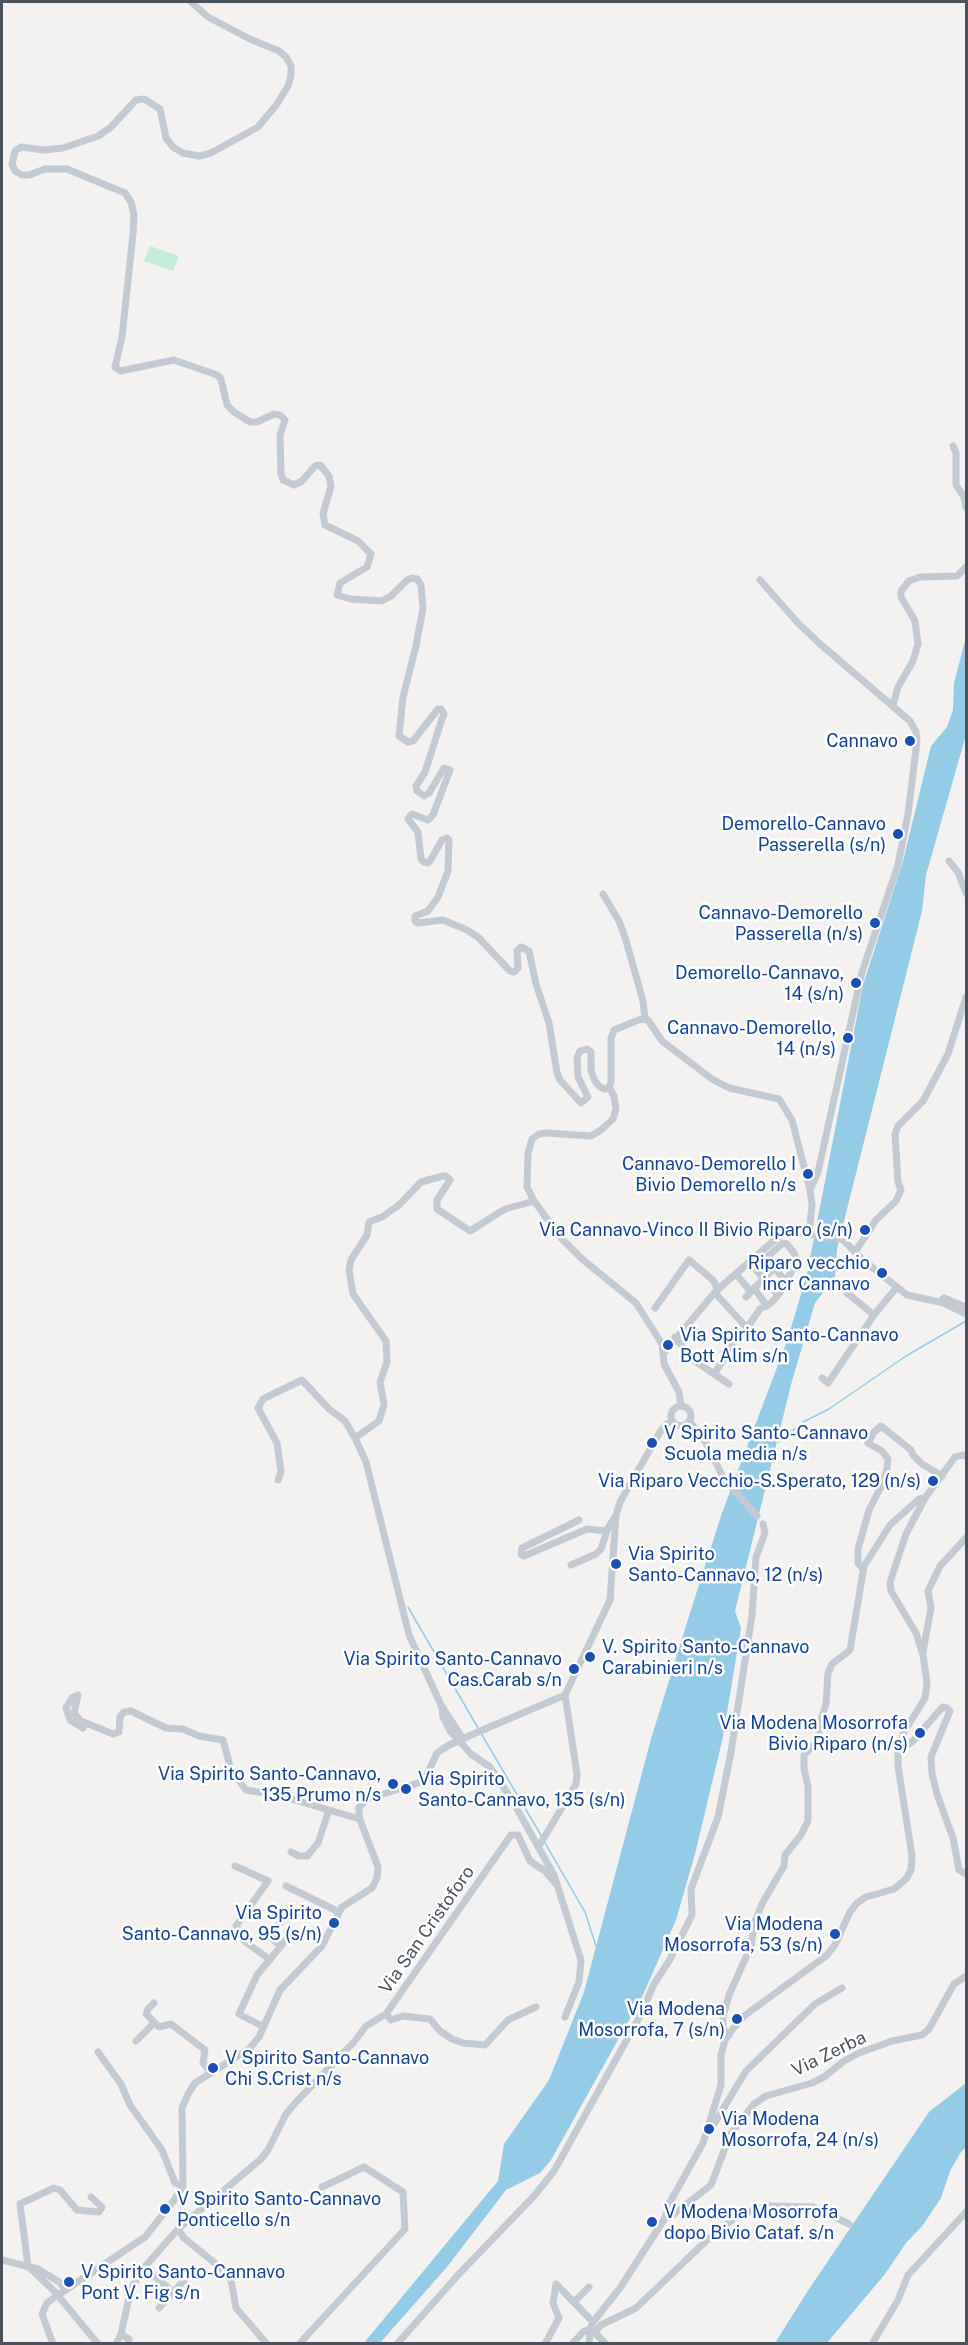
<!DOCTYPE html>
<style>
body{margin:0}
#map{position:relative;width:968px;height:2345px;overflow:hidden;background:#f3f2f1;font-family:"Public Sans",sans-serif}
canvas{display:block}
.frame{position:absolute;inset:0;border:3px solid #4a525e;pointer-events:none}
</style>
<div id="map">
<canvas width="968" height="2345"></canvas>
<div class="frame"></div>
</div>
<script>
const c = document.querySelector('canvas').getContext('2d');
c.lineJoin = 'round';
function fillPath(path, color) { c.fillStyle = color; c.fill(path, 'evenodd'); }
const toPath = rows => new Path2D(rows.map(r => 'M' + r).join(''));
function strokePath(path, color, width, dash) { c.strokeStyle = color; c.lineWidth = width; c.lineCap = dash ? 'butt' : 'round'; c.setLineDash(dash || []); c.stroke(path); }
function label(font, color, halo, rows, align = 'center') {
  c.font = font + ' "Public Sans",sans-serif'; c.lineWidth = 5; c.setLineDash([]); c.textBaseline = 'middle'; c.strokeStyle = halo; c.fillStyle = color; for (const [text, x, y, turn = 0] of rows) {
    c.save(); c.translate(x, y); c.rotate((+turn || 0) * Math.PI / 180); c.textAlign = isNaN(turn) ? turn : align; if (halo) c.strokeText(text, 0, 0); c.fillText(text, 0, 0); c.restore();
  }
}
const green = toPath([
 [150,246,179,256,173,271,144,261]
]);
const water = toPath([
 [966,637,966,735,926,875,922,911,837,1249,835,1277,815,1303,792,1381,735,1611,741,1628,723,1737,695,1854,676,1920,643,1995,551,2160,540,2173,506,2190,447,2267,380,2343,363,2344,498,2181,504,2144,549,2080,584,1992,651,1739,689,1616,722,1513,787,1341,807,1274,863,985,903,861,931,746,947,727,953,710,954,683],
 [966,2083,966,2147,961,2152,950,2171,941,2198,923,2225,906,2243,885,2274,827,2343,775,2343,809,2289,929,2112]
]);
const stream = toPath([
 [778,1442,803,1422,829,1409,906,1356,966,1321],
 [408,1607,478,1728],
 [482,1735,542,1837],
 [544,1841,585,1912,596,1946]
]);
const minor = toPath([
 [191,2,208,17,250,39,279,51,286,57,291,66,291,76,288,86,277,104,258,127,211,153,199,156,183,153,173,147,166,138,160,109,144,99,136,100,110,128,98,136,63,148,44,150,21,147,15,151,12,164,15,171,22,175,29,175,45,169,67,169,125,193,131,202,134,215,133,234,122,337,115,367,120,371,174,360,217,375,221,379,227,405,234,412,250,422,257,422,274,414,280,415,285,420,280,435,281,473,283,480,294,485,302,481,315,466,320,465,329,476,331,486,323,514,325,525,358,541,371,554,367,567,340,583,337,595,351,599,382,601,391,596,407,580,412,578,417,579,421,585,423,608,416,646,403,697,399,736,408,742,413,741,438,709,441,709,444,714,442,719,425,772,416,786,417,791,424,796,429,793,444,768,450,770,433,815,428,820,412,814,408,819,418,832,421,859,424,862,428,863,430,861,442,840,447,838,449,840,448,871,438,897,428,911,415,916,415,921,418,923,443,920,465,929,478,937,510,971,514,972,518,968,517,951,521,947,529,951,536,984,549,1023,557,1073,560,1080,581,1103,588,1097,578,1077,577,1058,580,1051,587,1049,591,1052,591,1071,595,1081,600,1087,605,1089,609,1087,611,1083,611,1038,614,1030,641,1019,648,1020,662,1041,712,1079,729,1088,779,1099,792,1120,810,1190,812,1205,809,1233],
 [953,446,956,453,956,485,964,497,966,507],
 [760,580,798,623,819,643,910,721,916,732,917,741,908,814,898,865,862,972,818,1172,810,1190],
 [893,705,898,687,913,661,918,644,915,621,901,597,901,591,909,581,920,577,957,576,966,567],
 [949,861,958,872,966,893],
 [603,894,619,921,625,937,643,1001,645,1019],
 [609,1087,614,1096,616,1109,613,1119,601,1130,591,1136,546,1133,539,1134,532,1139,528,1153,527,1187,534,1201,561,1238,582,1259,636,1303,662,1344,664,1364,679,1392,681,1406],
 [855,1252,876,1220,896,1201,901,1190,898,1182,895,1134,898,1126,923,1101,948,1054,966,997],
 [764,1257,786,1281],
 [749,1262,778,1295],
 [736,1274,751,1292],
 [754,1288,767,1306],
 [715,1293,747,1328],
 [847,1293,874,1315],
 [746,1297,774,1268],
 [940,1302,944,1298,966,1307],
 [655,1308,689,1260,713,1280,718,1290],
 [675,1337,692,1359,714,1374],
 [663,1354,716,1291,785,1231,842,1239,863,1260,907,1295,944,1303,966,1314],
 [822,1378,828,1383,874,1315,897,1287],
 [729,1384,714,1374,725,1357,730,1345,747,1328,760,1309,771,1303,779,1294,797,1261,794,1253,787,1244,783,1243,766,1258],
 '671 1416a10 10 0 1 1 20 0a10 10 0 1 1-20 0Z',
 [689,1421,705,1441,724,1479,757,1516],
 [355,1438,379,1421,384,1405,380,1382,387,1362,386,1341,353,1294,349,1270,351,1260,367,1235,369,1222,382,1217,399,1205,421,1182,443,1176,446,1176,450,1180,437,1200,437,1209,470,1231,505,1209,534,1201],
 [278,1480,281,1472,277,1443,258,1408,263,1399,302,1380,329,1409,345,1421,355,1438,366,1462,409,1635,441,1705,463,1739],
 [579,1520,522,1548,521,1554,524,1556,587,1529,607,1531],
 [571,1565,596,1554,601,1549,608,1528,615,1517],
 [863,1569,858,1563,858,1549,869,1510,883,1483,887,1469,888,1459,882,1451,868,1443,874,1432,881,1426,911,1450,913,1455,922,1464,942,1476],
 [923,1652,931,1608,928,1591,940,1566,966,1538],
 [442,1708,443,1717,450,1731,471,1754,490,1767,512,1800,554,1875,581,1960,579,1982,565,2017],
 [83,1728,70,1720,66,1708,72,1698,78,1695,74,1713,81,1721,113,1734,119,1732,120,1717,124,1712,131,1711,166,1728,183,1729,199,1736,223,1740,231,1770,246,1790,277,1795,360,1819],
 [485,1729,565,1695,610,1600,616,1515,620,1502,660,1432,666,1424,673,1422],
 [898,1753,914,1740,939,1711,943,1707,947,1708,950,1711,947,1718,931,1757,932,1774,937,1794,953,1838,959,1870,966,1874],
 [539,1846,576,1784,577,1774,565,1695],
 [291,1852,299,1856,307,1856,318,1843,329,1810],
 [235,1866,268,1881,236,1926,243,1940,270,1960],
 [286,1886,339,1912],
 [281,1922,270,1937,281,1946],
 [154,2003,148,2009,146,2014,159,2027,171,2024,205,2050,203,2063,211,2073],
 [386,2014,391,2020,403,2016,430,2019,440,2031,452,2039,463,2043,485,2045,508,2020,536,2007],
 [264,2027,239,2014,257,1975,290,1935],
 [729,2035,723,2029,723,2017,729,1995,751,1946,755,1921,763,1902,784,1866,785,1855,801,1835,808,1821,808,1786,804,1769,804,1755,816,1743,819,1733,820,1723,826,1704,828,1673,832,1664,850,1650,864,1566,890,1525,919,1499,925,1498],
 [136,2041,154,2023],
 [98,2052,121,2084,130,2105,162,2150,175,2183,183,2186],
 [711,2129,746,2071,815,2004,842,1988],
 [91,2197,102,2207,99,2212,77,2210,60,2190,54,2188,20,2204,28,2266,55,2292,98,2344],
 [665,2218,670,2217,711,2185,730,2135,754,2104,766,2096,812,2083,824,2077,844,2061,859,2053,892,2041,922,2035,929,2029,954,1984,966,1976],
 [178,2229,184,2238,222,2269,231,2280,236,2308,267,2344],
 [2,2260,38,2269,59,2282,65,2289],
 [144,2267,173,2292],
 [61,2293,145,2237,172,2203,183,2186,182,2108,188,2094,195,2083,249,2049,259,2037,280,1990,322,1946,342,1907,372,1888,377,1878,378,1867,359,1817,359,1807,368,1799,424,1781,437,1753,449,1745],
 [574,2302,589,2287],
 [159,2308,186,2278],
 [592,2330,606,2344],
 [596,2331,601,2325,636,2308,706,2241,737,2216,767,2206,813,2207,849,2224],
 [121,2334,129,2339,128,2344],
 [53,2344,42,2314,47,2303,55,2297],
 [116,2344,121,2334,131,2289,141,2271,178,2229,261,2159,268,2150,286,2114,296,2102,354,2042,366,2026,386,2014,511,1835,518,1835,530,1861,545,1871,556,1884],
 [299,2344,405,2229,403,2192,364,2167,322,2187],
 [397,2344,458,2275,534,2196,554,2171,640,2016,654,1984,669,1961,692,1915,691,1889,718,1817,731,1752,752,1615,756,1557,765,1533,763,1524],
 [545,2344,559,2318,553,2303,556,2284,593,2322],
 [572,2344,583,2332,590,2329],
 [589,2344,590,2329,593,2322,620,2288,665,2218,669,2204,703,2143,721,2085,721,2055,725,2040,733,2029,744,2016,826,1956,835,1945,850,1912,857,1903,866,1897,894,1889,906,1879,911,1870,912,1856,898,1766,898,1753,904,1732,925,1698,927,1683,923,1655,916,1633,891,1591,890,1582,906,1534,925,1498,955,1457,962,1455,966,1456],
 [872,2344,898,2300,908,2275,966,2212]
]);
const minorBridge = toPath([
 [449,1745,485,1729],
 [55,2297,61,2293]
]);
const markers = [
 [910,741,6,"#1a4fb4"],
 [898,834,6,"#1a4fb4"],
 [875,923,6,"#1a4fb4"],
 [856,983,6,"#1a4fb4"],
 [848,1038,6,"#1a4fb4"],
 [808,1174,6,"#1a4fb4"],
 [865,1230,6,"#1a4fb4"],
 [882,1273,6,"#1a4fb4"],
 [668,1345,6,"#1a4fb4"],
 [652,1443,6,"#1a4fb4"],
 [933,1481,6,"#1a4fb4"],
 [616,1564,6,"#1a4fb4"],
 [590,1657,6,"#1a4fb4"],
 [574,1669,6,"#1a4fb4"],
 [920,1733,6,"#1a4fb4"],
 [393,1784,6,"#1a4fb4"],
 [406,1789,6,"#1a4fb4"],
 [334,1923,6,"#1a4fb4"],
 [835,1934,6,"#1a4fb4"],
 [737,2019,6,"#1a4fb4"],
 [213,2068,6,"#1a4fb4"],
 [709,2129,6,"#1a4fb4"],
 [165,2209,6,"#1a4fb4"],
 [652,2222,6,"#1a4fb4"],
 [69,2282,6,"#1a4fb4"]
];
const transitNames = [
 ["Cannavo",898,741],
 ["Demorello-Cannavo",886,824],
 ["Passerella (s/n)",886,845],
 ["Cannavo-Demorello",863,913],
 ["Passerella (n/s)",863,934],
 ["Demorello-Cannavo,",844,973],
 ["14 (s/n)",844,994],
 ["Cannavo-Demorello,",836,1028],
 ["14 (n/s)",836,1049],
 ["Cannavo-Demorello I",796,1164],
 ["Bivio Demorello n/s",796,1185],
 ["Via Cannavo-Vinco II Bivio Riparo (s/n)",853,1230],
 ["Riparo vecchio",870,1263],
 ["incr Cannavo",870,1284],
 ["Via Spirito Santo-Cannavo",680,1335,"left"],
 ["Bott Alim s/n",680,1356,"left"],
 ["V Spirito Santo-Cannavo",664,1433,"left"],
 ["Scuola media n/s",664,1454,"left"],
 ["Via Riparo Vecchio-S.Sperato, 129 (n/s)",921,1481],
 ["Via Spirito",628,1554,"left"],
 ["Santo-Cannavo, 12 (n/s)",628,1575,"left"],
 ["V. Spirito Santo-Cannavo",602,1647,"left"],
 ["Carabinieri n/s",602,1668,"left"],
 ["Via Spirito Santo-Cannavo",562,1659],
 ["Cas.Carab s/n",562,1680],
 ["Via Modena Mosorrofa",908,1723],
 ["Bivio Riparo (n/s)",908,1744],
 ["Via Spirito Santo-Cannavo,",381,1774],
 ["135 Prumo n/s",381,1795],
 ["Via Spirito",418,1779,"left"],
 ["Santo-Cannavo, 135 (s/n)",418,1800,"left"],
 ["Via Spirito",322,1913],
 ["Santo-Cannavo, 95 (s/n)",322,1934],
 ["Via Modena",823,1924],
 ["Mosorrofa, 53 (s/n)",823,1945],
 ["Via Modena",725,2009],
 ["Mosorrofa, 7 (s/n)",725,2030],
 ["V Spirito Santo-Cannavo",225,2058,"left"],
 ["Chi S.Crist n/s",225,2079,"left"],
 ["Via Modena",721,2119,"left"],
 ["Mosorrofa, 24 (n/s)",721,2140,"left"],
 ["V Spirito Santo-Cannavo",177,2199,"left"],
 ["Ponticello s/n",177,2220,"left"],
 ["V Modena Mosorrofa",664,2212,"left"],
 ["dopo Bivio Cataf. s/n",664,2233,"left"],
 ["V Spirito Santo-Cannavo",81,2272,"left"],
 ["Pont V. Fig s/n",81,2293,"left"]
];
const streetNames = [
 ["Via San Cristoforo",427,1930,-55],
 ["Via Zerba",829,2054,-26]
];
fillPath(green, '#c4edd9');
fillPath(water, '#94cbe7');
strokePath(stream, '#94cbe7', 1.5);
strokePath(minor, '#c3cad2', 7);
strokePath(minorBridge, '#c3cad2', 7);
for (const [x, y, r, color] of markers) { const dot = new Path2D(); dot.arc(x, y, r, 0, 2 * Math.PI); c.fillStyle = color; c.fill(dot); strokePath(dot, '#fff', 2); }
label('18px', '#164399', '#fff', transitNames, 'right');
label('18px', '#4a525e', '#fff', streetNames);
</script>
